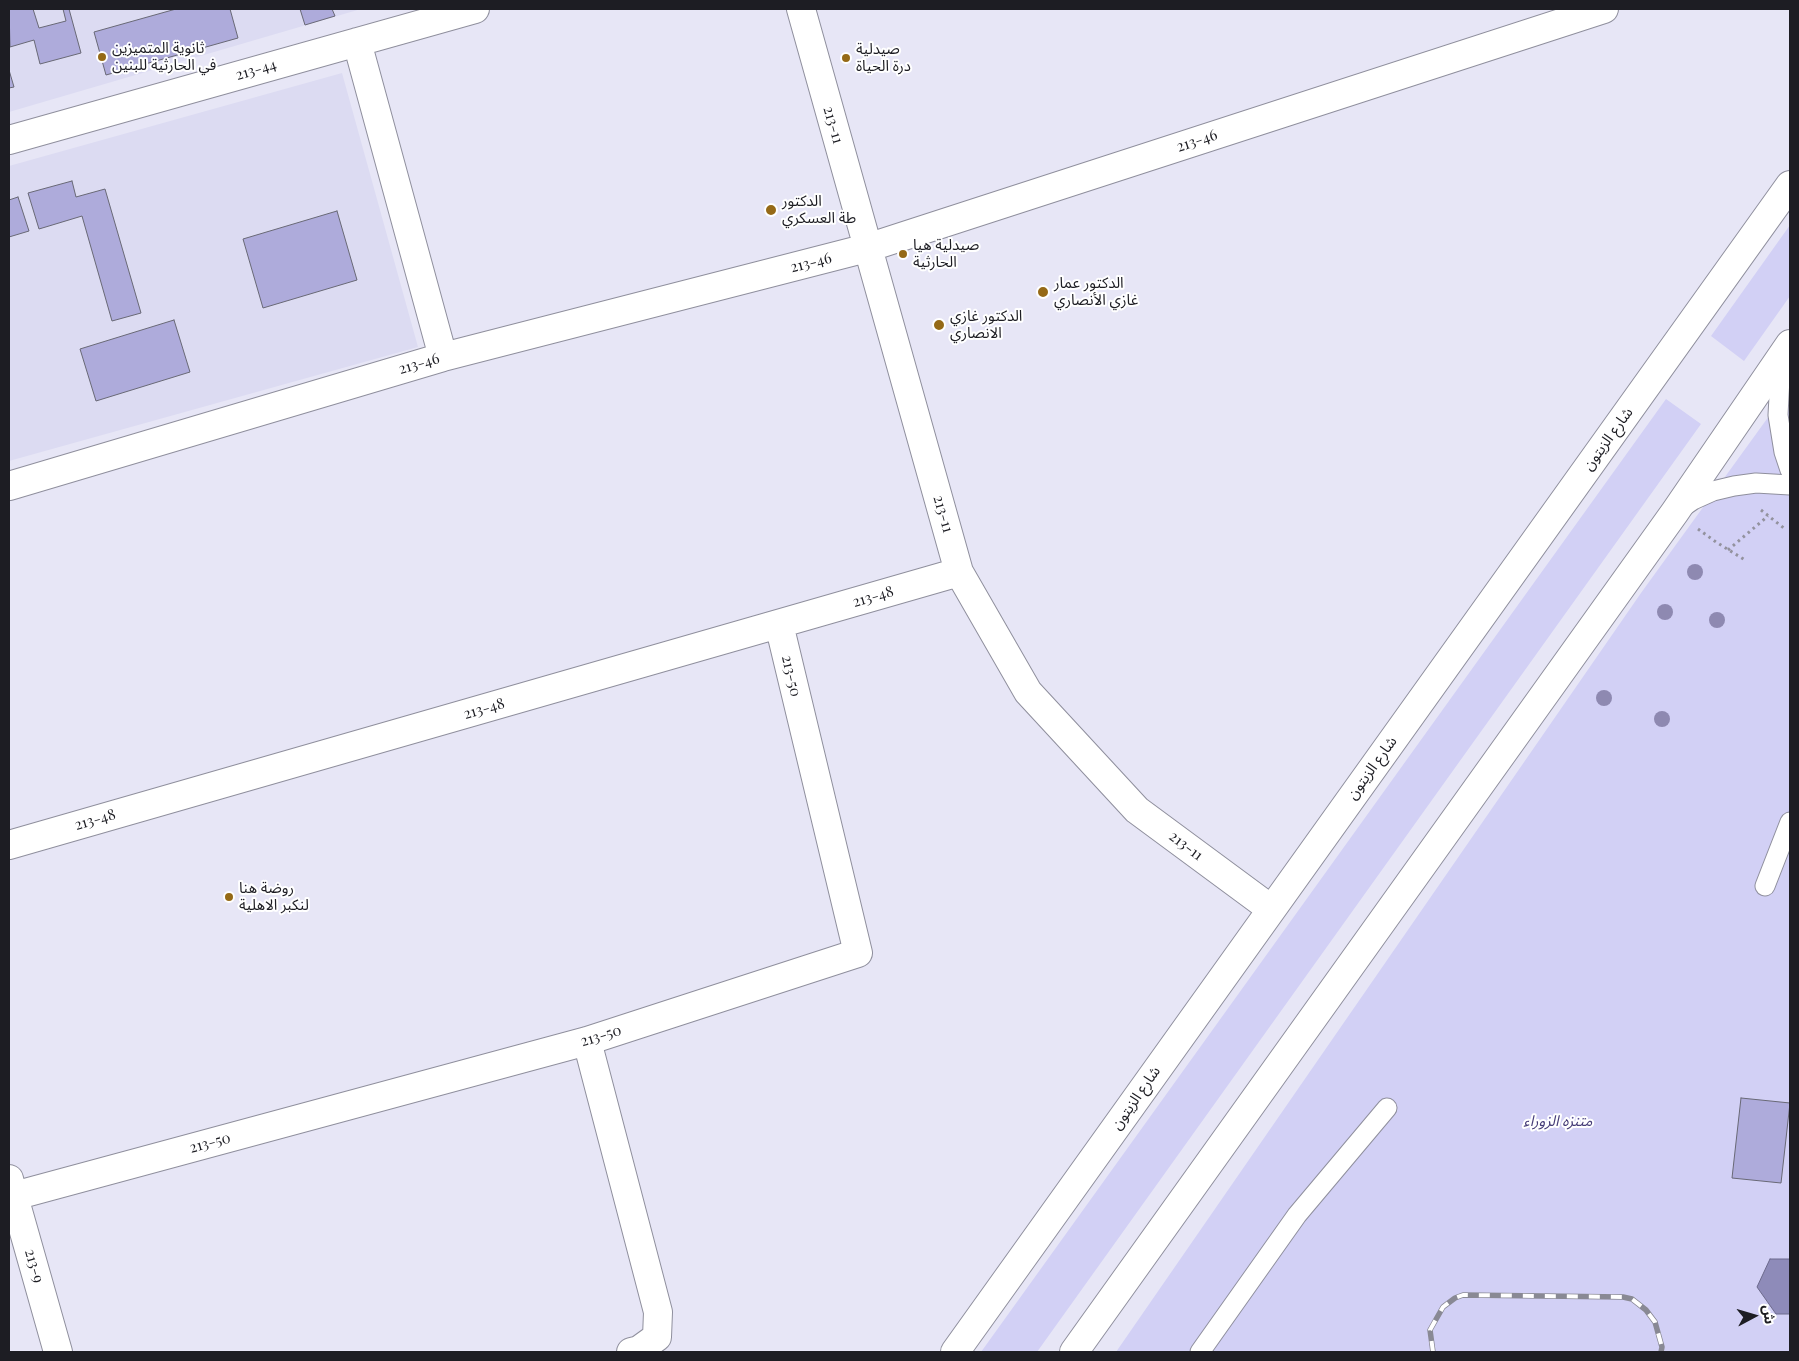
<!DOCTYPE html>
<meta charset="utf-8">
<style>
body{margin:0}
#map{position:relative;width:1799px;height:1361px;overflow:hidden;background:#e7e6f6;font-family:"Playfair Display","Noto Sans Arabic",serif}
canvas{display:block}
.frame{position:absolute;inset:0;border:10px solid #1d1d23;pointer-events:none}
.north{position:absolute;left:1729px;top:1291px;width:50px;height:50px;-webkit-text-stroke:4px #fff;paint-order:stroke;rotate:84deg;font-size:14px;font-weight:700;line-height:20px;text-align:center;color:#1d1d23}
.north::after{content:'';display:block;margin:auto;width:18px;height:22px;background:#1d1d23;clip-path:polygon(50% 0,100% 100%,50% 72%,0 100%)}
</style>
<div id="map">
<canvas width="1799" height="1361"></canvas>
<div class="frame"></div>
<div class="north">ش</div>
</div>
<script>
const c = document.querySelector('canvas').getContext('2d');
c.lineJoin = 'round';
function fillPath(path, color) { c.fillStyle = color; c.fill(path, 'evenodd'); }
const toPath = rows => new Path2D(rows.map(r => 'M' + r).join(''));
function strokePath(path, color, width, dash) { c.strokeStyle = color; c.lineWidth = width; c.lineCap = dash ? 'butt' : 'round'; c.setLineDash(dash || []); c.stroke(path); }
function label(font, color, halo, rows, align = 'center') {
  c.font = font + ' "Playfair Display","Noto Sans Arabic",serif'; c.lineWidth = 4; c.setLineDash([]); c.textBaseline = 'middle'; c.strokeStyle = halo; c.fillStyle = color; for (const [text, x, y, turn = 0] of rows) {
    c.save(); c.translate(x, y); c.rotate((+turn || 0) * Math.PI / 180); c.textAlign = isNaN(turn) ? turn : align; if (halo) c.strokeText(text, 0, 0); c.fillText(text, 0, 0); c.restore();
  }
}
const built = toPath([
 [9,9,361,9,9,112],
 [342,73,418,347,9,461,9,166]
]);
const green = toPath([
 [1790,225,1790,296,1744,361,1711,336],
 [1790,387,1790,1352,1116,1352,1641,593],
 [1666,399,1701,424,1037,1352,981,1352]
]);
const water = toPath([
 [1770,1259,1790,1259,1790,1314,1776,1314,1757,1287,1770,1259]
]);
const building = toPath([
 [9,9,33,9,39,28,66,21,63,9,69,9,81,53,40,64,34,40,10,47,9,9],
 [176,9,230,9,238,38,106,75,94,32,176,9],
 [300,9,332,9,335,16,305,25,300,9],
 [9,70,14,87,9,88,9,70],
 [72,181,76,197,105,189,141,313,112,321,82,216,39,229,28,193,72,181],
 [18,197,29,231,9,237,9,200,18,197],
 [337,211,357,280,263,308,243,239,337,211],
 [174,320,190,372,96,401,80,349,174,320],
 [1741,1098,1790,1103,1781,1183,1732,1178,1741,1098]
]);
const path = toPath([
 [1761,510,1785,529],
 [1698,529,1716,542,1745,560],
 [1728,550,1768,516]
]);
const lane = toPath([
 [1785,359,1780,378,1778,415,1784,452,1790,470],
 [1680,509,1693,500,1713,491,1734,486,1756,483,1790,485],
 [1765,886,1790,822],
 [1200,1352,1297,1215,1387,1108]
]);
const street = toPath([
 [801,9,959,572,1028,692,1137,810,1271,909],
 [357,42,443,357],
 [9,140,475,9],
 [9,486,443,357,867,248,1604,9],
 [9,845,959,572],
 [587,1041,658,1312,657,1337,639,1350,631,1352],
 [9,1179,58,1352],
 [14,1196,587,1041,858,953,779,624]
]);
const secondary = toPath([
 [955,1352,1790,185],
 [1074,1352,1675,512,1790,344]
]);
const rail = toPath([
 [1433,1352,1430,1330,1443,1307,1455,1298,1463,1295,1623,1297,1632,1299,1646,1310,1655,1322,1662,1347,1661,1352]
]);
const trees = [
 [1695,572],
 [1665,612],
 [1717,620],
 [1604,698],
 [1662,719]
];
const markers = [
 [102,57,5,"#956916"],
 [846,58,5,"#956916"],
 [771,210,6,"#956916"],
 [903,254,5,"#956916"],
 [1043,292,6,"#956916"],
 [939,325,6,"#956916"],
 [229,897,5,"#956916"]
];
const poiNames = [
 ["ثانوية المتميزين",112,48],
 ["في الحارثية للبنين",112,65],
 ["صيدلية",856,49],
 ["درة الحياة",856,66],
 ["الدكتور",782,201],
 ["طة العسكري",782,218],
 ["صيدلية هيا",913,245],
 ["الحارثية",913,262],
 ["الدكتور عمار",1054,283],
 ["غازي الأنصاري",1054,300],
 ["الدكتور غازي",950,316],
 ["الانصاري",950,333],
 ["روضة هنا",239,888],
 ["لنكبر الاهلية",239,905]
];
const streetNames = [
 ["213-44",256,70,-16],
 ["213-11",833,125,74],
 ["213-46",1197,141,-18],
 ["213-46",811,263,-14],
 ["213-46",419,364,-16],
 ["شارع الزيتون",1608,439,-54],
 ["213-11",943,514,74],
 ["213-48",873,597,-16],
 ["213-50",791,676,77],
 ["213-48",484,709,-16],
 ["شارع الزيتون",1372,768,-54],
 ["213-48",95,820,-16],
 ["213-11",1186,846,37],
 ["213-50",601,1036,-17],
 ["شارع الزيتون",1136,1098,-55],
 ["213-50",210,1143,-15],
 ["213-9",34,1266,74]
];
const parkNames = [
 ["متنزه الزوراء",1558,1121]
];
fillPath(built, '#dcdbf2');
fillPath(green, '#d2d0f5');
fillPath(water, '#8e8bb9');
strokePath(water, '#6c6a8c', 1);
fillPath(building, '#aeabdb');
strokePath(building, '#696976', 1);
strokePath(lane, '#8f8f9d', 21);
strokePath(street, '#8f8f9d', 30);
strokePath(secondary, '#8f8f9d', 30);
strokePath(path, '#93929e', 3, [2.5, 4]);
strokePath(lane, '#fff', 19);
strokePath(street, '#fff', 28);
strokePath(secondary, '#fff', 28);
strokePath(rail, '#898994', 5.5);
strokePath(rail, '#fff', 4, [11]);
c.fillStyle = '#8e89b1';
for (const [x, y] of trees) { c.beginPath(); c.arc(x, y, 8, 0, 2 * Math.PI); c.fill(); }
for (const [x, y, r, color] of markers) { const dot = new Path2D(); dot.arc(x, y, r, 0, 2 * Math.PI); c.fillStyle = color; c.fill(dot); strokePath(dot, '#fff', 2); }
label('15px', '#1d1d23', '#fff', poiNames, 'left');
label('15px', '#1d1d23', '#fff', streetNames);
label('italic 15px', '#463d78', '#fff', parkNames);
</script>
